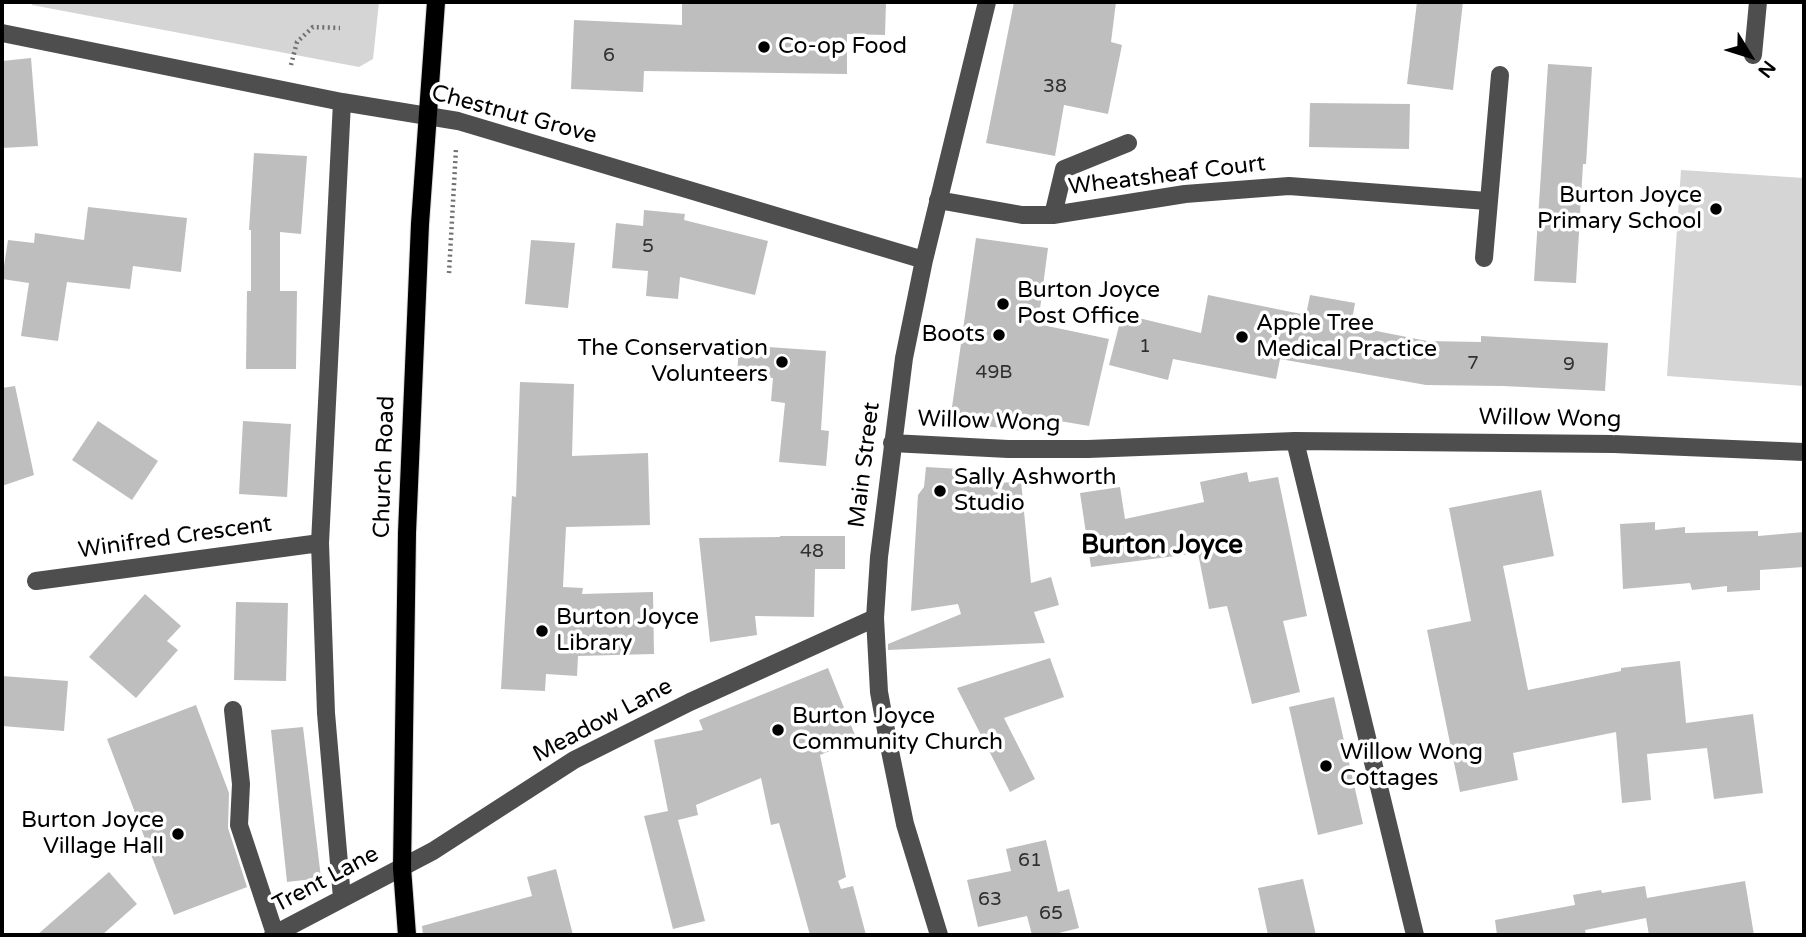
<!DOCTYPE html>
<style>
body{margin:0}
#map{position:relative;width:1806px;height:937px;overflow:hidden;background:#fff;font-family:"Varela Round",sans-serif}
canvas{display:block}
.frame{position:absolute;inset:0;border:4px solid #000;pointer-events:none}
.north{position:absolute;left:1715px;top:21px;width:70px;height:70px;-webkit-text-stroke:5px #fff;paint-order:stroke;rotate:128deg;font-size:19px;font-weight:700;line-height:28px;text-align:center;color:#000}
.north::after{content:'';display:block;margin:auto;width:24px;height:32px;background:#000;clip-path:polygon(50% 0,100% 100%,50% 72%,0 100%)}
</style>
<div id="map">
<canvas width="1806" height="937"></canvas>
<div class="frame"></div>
<div class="north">N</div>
</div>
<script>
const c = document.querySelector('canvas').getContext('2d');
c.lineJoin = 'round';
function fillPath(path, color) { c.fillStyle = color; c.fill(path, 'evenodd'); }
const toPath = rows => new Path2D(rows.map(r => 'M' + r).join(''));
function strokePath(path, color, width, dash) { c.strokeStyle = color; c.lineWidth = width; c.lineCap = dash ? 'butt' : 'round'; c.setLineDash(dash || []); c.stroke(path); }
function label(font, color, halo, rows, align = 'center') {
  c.font = font + ' "Varela Round",sans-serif'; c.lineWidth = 7; c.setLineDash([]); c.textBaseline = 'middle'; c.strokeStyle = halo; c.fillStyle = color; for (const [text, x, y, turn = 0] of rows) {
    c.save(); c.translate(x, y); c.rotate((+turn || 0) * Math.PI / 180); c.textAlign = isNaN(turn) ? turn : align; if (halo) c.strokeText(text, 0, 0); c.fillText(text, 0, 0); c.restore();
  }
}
const green = toPath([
 [31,2,379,2,373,59,359,67,32,5],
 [1681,170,1804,178,1804,386,1667,376]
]);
const building = toPath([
 [682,2,886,2,885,35,847,34,847,74,644,71,643,92,571,89,574,20,682,25],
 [1014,2,1116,2,1111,42,1122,45,1108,114,1064,105,1055,156,986,143],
 [1417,2,1463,2,1453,90,1407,84],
 [31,58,38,146,2,148,2,61],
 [1548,64,1592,67,1586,164,1583,164,1576,283,1534,281],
 [1310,103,1410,104,1409,149,1309,147],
 [254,153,307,156,301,234,280,232,280,291,297,291,296,369,246,369,247,291,251,291,251,230,249,230],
 [88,207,187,218,181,272,133,266,130,289,67,282,58,341,21,336,29,283,2,279,8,240,34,243,35,233,84,240],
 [644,210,685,214,684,220,768,241,755,295,680,277,678,299,646,296,648,271,612,268,616,223,643,226],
 [976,238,1048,248,1038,324,1109,339,1089,426,1025,415,1022,431,950,421],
 [531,240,575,243,568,308,525,304],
 [1208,295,1306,315,1310,295,1355,303,1351,326,1427,341,1481,342,1481,336,1608,343,1605,391,1503,386,1426,385,1280,359,1276,379,1173,359,1168,380,1109,365,1122,314,1201,333],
 [739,345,826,351,821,430,829,431,826,466,779,462,785,403,771,401,773,378,737,375],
 [520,382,574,384,572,456,648,453,650,525,566,527,563,587,583,588,582,594,653,592,654,654,578,656,577,676,546,674,545,691,501,689,512,496,516,497],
 [15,386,34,475,2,486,2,388],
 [98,421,158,461,132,500,72,460],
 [243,421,291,424,287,497,239,494],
 [926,467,960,469,959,487,1021,481,1031,583,1051,577,1059,605,1034,612,1045,643,888,650,888,644,961,614,958,604,911,611,918,495,924,487],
 [1247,472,1249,482,1278,477,1307,616,1283,621,1300,692,1252,704,1227,606,1209,609,1198,553,1091,567,1080,493,1120,487,1125,519,1204,502,1200,482],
 [1541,490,1554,556,1503,566,1528,690,1621,671,1621,668,1680,661,1686,723,1753,714,1763,793,1714,799,1707,748,1647,754,1651,800,1622,803,1616,732,1513,753,1518,780,1460,792,1427,630,1471,621,1449,508],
 [1655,522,1655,530,1685,527,1685,533,1758,531,1758,536,1804,532,1804,567,1760,570,1760,590,1727,592,1727,586,1692,590,1690,583,1623,589,1620,524],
 [780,536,845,536,845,569,815,569,814,617,755,616,757,635,710,642,699,538,780,537],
 [145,594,181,626,167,641,178,650,136,698,89,657],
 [236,602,288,603,286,681,234,680],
 [1050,658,1064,697,1004,718,1035,779,1010,792,957,688],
 [828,668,857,740,820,755,846,877,838,881,841,889,853,886,866,935,810,935,779,823,771,825,761,778,696,805,698,815,678,820,705,921,673,929,644,816,668,811,654,740,703,730,699,720],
 [2,676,68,681,64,731,2,726],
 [1334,697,1363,824,1318,835,1289,707],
 [196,705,229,793,228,828,247,887,174,915,107,739],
 [303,727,321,878,287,882,271,730],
 [1046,840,1058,892,1069,889,1079,928,1051,935,1032,935,1027,916,978,927,967,880,1011,871,1006,849],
 [556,869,573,935,423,935,422,926,532,896,527,877],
 [109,872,137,904,102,935,37,935],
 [1303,879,1316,935,1268,935,1258,888],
 [1745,881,1754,935,1649,935,1646,918,1585,930,1586,935,1497,935,1495,920,1575,905,1573,895,1601,890,1602,893,1645,886,1647,898]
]);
const path = toPath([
 [291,65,297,42,313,27,340,28],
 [449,273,456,149]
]);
const minor = toPath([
 [2,33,342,102,458,121,924,260],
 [1753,55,1758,2],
 [938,200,1022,215,1053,215,1185,194,1289,186,1487,201],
 [1053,215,1064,169,1128,143],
 [1484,258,1500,75],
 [1295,441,1415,935],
 [892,443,1008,449,1088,449,1295,441,1614,444,1804,452],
 [36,581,320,543],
 [233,710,241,784,239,825,275,934],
 [342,898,326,713,320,543,342,102],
 [273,935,433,851,574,760,690,702,875,618],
 [939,935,905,824,888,741,879,692,875,618,879,557,904,358,924,260,987,2]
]);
const major = toPath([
 [407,935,402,868,407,533,420,224,436,2]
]);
const markers = [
 [764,47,7,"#000"],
 [1716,209,7,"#000"],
 [1003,304,7,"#000"],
 [999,335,7,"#000"],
 [1242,337,7,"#000"],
 [782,362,7,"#000"],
 [940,491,7,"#000"],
 [542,631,7,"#000"],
 [778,730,7,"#000"],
 [1326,766,7,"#000"],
 [178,834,7,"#000"]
];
const numberNames = [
 ["6",609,56],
 ["38",1055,87],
 ["5",648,247],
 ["1",1145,347],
 ["7",1473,364],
 ["9",1569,365],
 ["49B",994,373],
 ["48",812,552],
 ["61",1030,861],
 ["63",990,900],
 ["65",1051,914]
];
const poiNames = [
 ["Co-op Food",778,47],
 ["Burton Joyce",1702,196,"right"],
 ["Primary School",1702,222,"right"],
 ["Burton Joyce",1017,291],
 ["Post Office",1017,317],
 ["Apple Tree",1256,324],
 ["Medical Practice",1256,350],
 ["Boots",985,335,"right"],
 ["The Conservation",768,349,"right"],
 ["Volunteers",768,375,"right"],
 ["Sally Ashworth",954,478],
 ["Studio",954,504],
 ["Burton Joyce",556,618],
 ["Library",556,644],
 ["Burton Joyce",792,717],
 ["Community Church",792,743],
 ["Willow Wong",1340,753],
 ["Cottages",1340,779],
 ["Burton Joyce",164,821,"right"],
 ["Village Hall",164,847,"right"]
];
const streetNames = [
 ["Chestnut Grove",514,115,15],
 ["Wheatsheaf Court",1167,176,-7],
 ["Willow Wong",1550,419,1],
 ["Willow Wong",989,422,2],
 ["Main Street",865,465,-83],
 ["Church Road",385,467,-88],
 ["Winifred Crescent",175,538,-8],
 ["Meadow Lane",603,721,-28],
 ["Trent Lane",326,880,-28]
];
const quarterNames = [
 ["Burton Joyce",1162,546]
];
fillPath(green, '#d5d5d5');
fillPath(building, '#bebebe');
strokePath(major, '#dbdbdb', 20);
strokePath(path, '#707070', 4.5, [2, 3.5]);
strokePath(minor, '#4e4e4e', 18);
strokePath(major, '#000', 18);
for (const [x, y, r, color] of markers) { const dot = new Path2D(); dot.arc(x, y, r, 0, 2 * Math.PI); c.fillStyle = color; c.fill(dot); strokePath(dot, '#fff', 2.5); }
label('19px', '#303030', null, numberNames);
label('23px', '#000', '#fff', poiNames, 'left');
label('23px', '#000', '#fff', streetNames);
label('bold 26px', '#000', '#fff', quarterNames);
</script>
